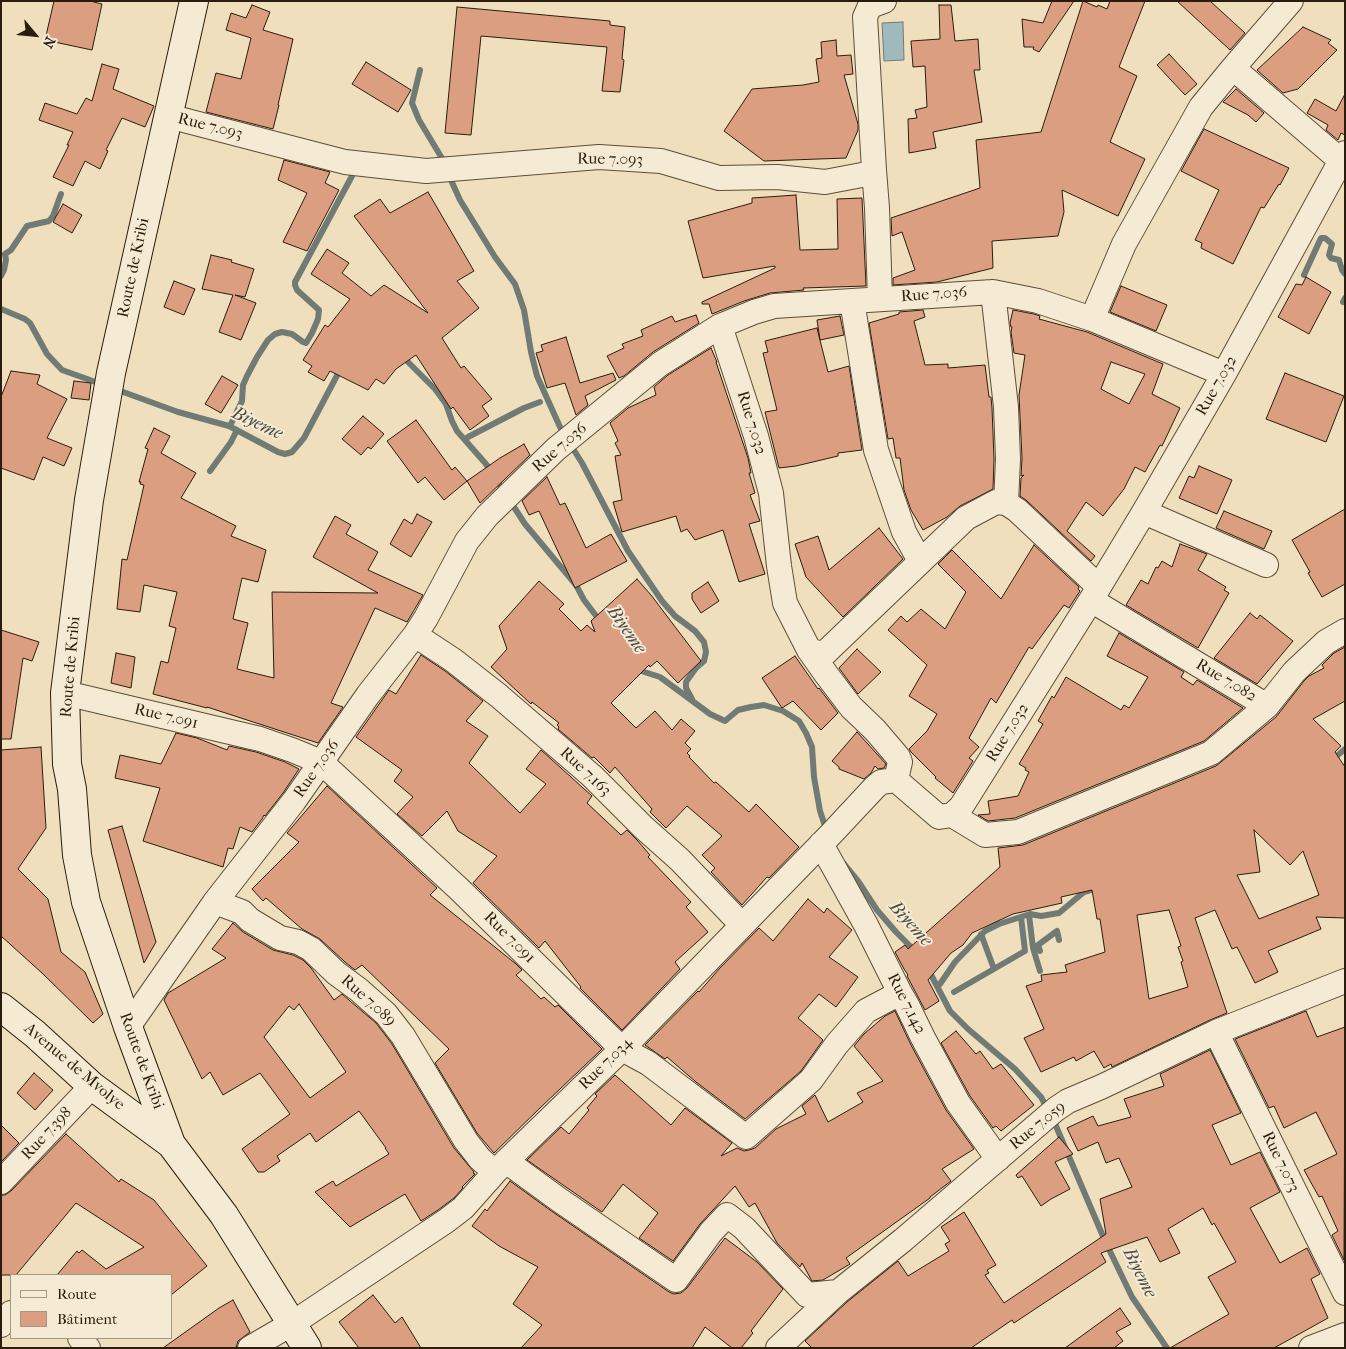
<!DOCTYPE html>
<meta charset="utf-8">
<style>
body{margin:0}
#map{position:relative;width:1346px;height:1349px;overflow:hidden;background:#f0dfbd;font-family:"IM FELL French Canon",serif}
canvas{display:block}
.frame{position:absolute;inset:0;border:2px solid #2a1d0d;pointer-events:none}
.legend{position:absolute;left:10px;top:1274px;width:162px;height:65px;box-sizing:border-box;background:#f5ead4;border:1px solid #a49884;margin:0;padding:6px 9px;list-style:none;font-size:15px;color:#2a1d0d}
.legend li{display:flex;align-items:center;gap:10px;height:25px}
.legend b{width:25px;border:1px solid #a49884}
.north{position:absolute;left:10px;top:10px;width:50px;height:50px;-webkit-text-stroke:4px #f5ead4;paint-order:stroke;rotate:118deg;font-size:14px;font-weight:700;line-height:20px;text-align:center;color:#2a1d0d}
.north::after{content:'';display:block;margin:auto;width:18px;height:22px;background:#2a1d0d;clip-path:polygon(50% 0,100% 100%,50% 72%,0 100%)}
</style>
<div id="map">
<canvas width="1346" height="1349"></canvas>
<div class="frame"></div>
<ul class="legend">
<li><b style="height:6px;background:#f5ead4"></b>Route</li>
<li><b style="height:14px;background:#db9e81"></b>Bâtiment</li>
</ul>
<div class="north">N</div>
</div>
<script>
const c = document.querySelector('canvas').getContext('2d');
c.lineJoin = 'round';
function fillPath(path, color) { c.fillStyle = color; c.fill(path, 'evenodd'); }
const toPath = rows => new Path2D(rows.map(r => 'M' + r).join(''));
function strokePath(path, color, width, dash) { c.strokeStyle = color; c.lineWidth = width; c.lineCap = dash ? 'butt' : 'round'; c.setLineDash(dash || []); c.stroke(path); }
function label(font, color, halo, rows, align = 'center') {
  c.font = font + ' "IM FELL French Canon",serif'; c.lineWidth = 4; c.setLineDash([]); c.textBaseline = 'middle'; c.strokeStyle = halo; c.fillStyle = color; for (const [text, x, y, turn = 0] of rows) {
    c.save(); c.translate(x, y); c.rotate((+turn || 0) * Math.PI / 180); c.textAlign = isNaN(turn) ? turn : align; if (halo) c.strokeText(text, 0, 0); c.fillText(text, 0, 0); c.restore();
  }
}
const water = toPath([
 [903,22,904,60,884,61,882,23,903,22]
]);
const stream = toPath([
 [420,70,412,103,419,120,443,160],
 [450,178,460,200,495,257,515,284,524,310,531,352,537,376,560,427,565,435],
 [5,254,11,250,27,226,49,221,53,216,61,194],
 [1304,275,1321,238,1325,238,1332,244,1329,255,1331,258,1339,260,1342,270,1345,274],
 [1,276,4,270,6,260,5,254],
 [1343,302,1345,298],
 [1,309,25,319,30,323,47,354,62,370,104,385],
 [403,357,435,389,446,404,452,421,457,431,486,464,525,524,576,585,584,600,600,621],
 [115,389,178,412,229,426,278,452,285,454,292,452,304,438,341,368],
 [230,426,242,401,243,385,247,376,257,357,268,340,275,334,282,332,292,334,303,342,306,343,312,333,318,319,319,310,297,290,295,285,295,282,352,176],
 [468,437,524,408,540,402],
 [570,444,582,463,628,551,662,601,675,616,695,631,704,642,706,652,704,661,696,668,686,682,686,688,692,699],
 [210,471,231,442,236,432],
 [635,669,660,677,710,714,725,721,738,710,751,707,764,705,783,711,799,721,806,733,812,747,814,777,820,811,827,832],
 [1332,760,1345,749],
 [844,864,858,881,877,910,896,932,915,951],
 [1029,915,1033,948,1040,971],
 [981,934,994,969],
 [1040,951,1038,945,1057,931,1059,940],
 [928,969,950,1011,968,1029,1015,1069,1041,1097,1048,1110],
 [940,984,955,962,985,931,999,924,1030,914,1041,916,1059,913,1084,892,1091,890],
 [954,992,1025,951,1021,917],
 [1053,1119,1105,1241,1132,1297,1167,1348]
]);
const building = toPath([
 [54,1,90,1,102,4,92,50,45,40,54,1],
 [1052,1,1074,1,1039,52,1033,49,1034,47,1024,47,1022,19,1043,23,1052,1],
 [1083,1,1097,7,1098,5,1107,9,1110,1,1145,1,1119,67,1137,76,1110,142,1145,159,1118,216,1062,190,1064,212,1058,236,992,241,993,268,937,282,893,285,893,278,915,270,902,232,892,236,891,218,980,188,976,140,1041,132,1083,1],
 [1177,1,1210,1,1245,33,1230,50,1177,1],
 [252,5,270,12,263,30,293,39,278,105,279,105,273,129,206,112,216,73,241,79,251,38,226,30,231,13,246,18,252,5],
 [939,5,951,5,955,41,978,39,980,70,974,70,982,122,933,132,936,148,909,153,908,119,917,118,915,110,927,107,925,66,913,67,911,41,940,39,939,5],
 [457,7,610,21,610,25,625,27,622,59,624,60,620,92,602,91,607,47,481,36,471,135,445,133,457,7],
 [1303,27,1331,40,1328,43,1337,50,1298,89,1283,93,1257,70,1303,27],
 [836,40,837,56,851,55,853,74,844,75,858,124,858,130,846,158,764,161,724,131,752,89,803,85,819,82,816,59,822,58,821,42,836,40],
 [1169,54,1197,84,1185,95,1157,65,1169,54],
 [366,62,411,90,398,112,352,84,366,62],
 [102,64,119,69,113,89,154,106,145,127,122,118,106,150,108,151,100,169,85,161,73,186,53,177,69,145,67,145,73,132,39,120,45,103,77,114,86,98,92,101,102,64],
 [1236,89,1264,113,1256,122,1248,115,1223,102,1236,89],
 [1345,94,1345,135,1341,133,1338,140,1326,130,1328,125,1307,113,1315,99,1336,111,1345,94],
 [1204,129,1289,168,1280,185,1279,184,1264,208,1261,207,1233,264,1201,248,1202,243,1195,240,1219,190,1181,171,1204,129],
 [284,160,330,172,325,183,339,190,307,251,283,242,307,193,278,180,284,160],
 [428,192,474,271,457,281,479,308,442,338,461,368,464,366,492,399,482,406,489,416,470,430,453,407,451,409,416,355,396,369,384,384,376,379,368,390,330,371,324,381,308,372,312,366,303,360,325,325,328,327,350,299,311,274,327,249,349,263,342,273,371,296,384,285,428,313,354,216,380,199,390,213,428,192],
 [796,195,800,250,838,249,837,199,862,198,866,286,803,288,804,290,770,293,744,301,712,314,709,304,702,304,702,302,775,268,775,266,703,278,688,221,752,203,752,198,796,195],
 [63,204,82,215,72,233,53,222,63,204],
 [211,255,232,260,231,262,254,269,245,297,235,295,256,303,241,340,219,332,233,295,202,289,211,255],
 [1306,277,1331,292,1309,334,1278,317,1296,284,1302,285,1306,277],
 [174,281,195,289,184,315,164,307,174,281],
 [1121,286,1167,305,1156,331,1110,312,1121,286],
 [923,310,925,317,914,321,925,365,948,364,948,368,985,365,989,397,991,397,992,408,994,459,993,489,960,506,947,517,923,530,911,510,904,490,900,458,896,458,893,438,888,439,869,323,899,314,899,312,923,310],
 [1013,310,1034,314,1040,316,1039,319,1087,332,1163,364,1152,394,1180,408,1162,446,1160,445,1145,472,1135,467,1124,489,1103,516,1086,502,1067,531,1095,556,1091,561,1026,500,1020,496,1021,478,1024,475,1021,476,1022,458,1019,395,1025,355,1014,353,1011,332,1012,327,1011,327,1010,323,1013,310],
 [1111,362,1145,374,1129,404,1101,389,1111,362],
 [696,315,699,323,653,352,624,376,619,378,607,356,624,348,622,344,643,336,641,330,672,316,675,322,696,315],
 [840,316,844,335,820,340,817,320,840,316],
 [817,328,828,372,849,366,862,450,838,453,838,456,796,466,779,468,765,412,777,410,763,353,768,352,765,341,817,328],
 [566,337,580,383,613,373,616,380,585,396,588,405,576,415,565,383,547,388,536,353,543,351,541,345,566,337],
 [711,348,717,362,716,362,748,458,751,473,749,473,755,493,750,495,760,521,749,524,765,574,739,582,723,530,695,540,687,529,681,532,676,516,622,532,613,502,622,500,615,456,621,455,615,443,618,441,610,423,628,408,656,395,654,387,668,375,711,348],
 [11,371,40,375,37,384,67,399,47,438,72,448,64,466,43,457,34,480,1,468,1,397,11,371],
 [1285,373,1344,396,1326,442,1266,419,1285,373],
 [222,376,238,385,221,413,205,404,222,376],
 [74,381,91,383,89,400,71,398,74,381],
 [363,416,384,434,371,449,368,447,361,455,342,439,363,416],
 [416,420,452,470,455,467,467,481,444,500,425,477,418,483,387,441,416,420],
 [154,428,170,436,161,453,196,473,181,498,236,526,231,536,266,550,258,582,242,578,233,619,248,623,237,669,274,678,272,592,378,593,313,557,335,516,351,525,346,534,378,552,368,570,423,595,407,622,375,608,331,703,343,707,318,743,207,707,207,708,153,694,161,661,168,663,176,628,169,626,177,592,144,585,140,612,117,609,122,559,127,560,144,485,140,484,141,482,139,482,148,449,145,448,154,428],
 [524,444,530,455,480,503,467,481,500,458,524,444],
 [1199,466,1232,480,1217,514,1179,498,1189,476,1194,478,1199,466],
 [547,477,560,505,565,503,586,548,611,534,627,561,575,588,539,511,529,515,522,501,547,477],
 [1345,509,1345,584,1322,597,1308,573,1310,572,1292,540,1345,509],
 [1224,511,1272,531,1264,549,1216,528,1224,511],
 [417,514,432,522,411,557,390,544,404,519,412,524,417,514],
 [879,528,903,559,843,617,806,577,795,544,818,536,829,570,879,528],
 [1180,544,1207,554,1198,570,1226,587,1224,590,1229,593,1198,648,1126,605,1141,580,1148,584,1156,567,1158,568,1162,561,1172,567,1180,544],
 [1034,545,1079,587,1078,589,1080,591,1069,608,1064,605,1032,649,1029,647,996,703,991,698,969,738,979,747,969,758,973,761,953,793,935,778,936,777,911,752,909,749,927,731,937,714,909,696,927,665,888,630,901,616,907,622,921,609,945,629,966,592,938,564,952,550,1001,599,1034,545],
 [637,579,651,595,701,661,678,683,657,661,650,667,649,665,611,703,636,728,655,711,672,730,681,719,695,731,685,743,691,749,687,753,690,756,689,757,714,783,716,782,749,812,756,804,799,847,769,878,767,877,742,905,711,872,715,868,702,855,722,836,687,806,666,828,650,812,652,809,615,767,610,773,594,757,592,758,558,729,559,727,557,725,559,723,532,702,531,704,491,667,507,649,499,626,539,581,564,604,559,609,581,631,587,625,595,632,591,621,637,579],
 [708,582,719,601,701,613,692,599,692,593,708,582],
 [1250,613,1257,619,1260,615,1293,641,1257,684,1214,658,1250,613],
 [1,630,39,642,32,661,23,658,11,739,1,739,1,630],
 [1119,633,1184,672,1181,677,1193,685,1197,680,1243,708,1204,741,1015,818,988,821,978,815,990,814,988,801,1018,796,1029,772,1025,770,1026,768,1019,764,1043,724,1038,721,1052,696,1054,698,1066,677,1121,710,1124,705,1129,708,1148,677,1107,656,1119,633],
 [1345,647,1345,701,1313,719,1341,746,1335,752,1345,767,1345,918,1316,917,1321,929,1268,951,1278,972,1255,983,1237,947,1232,949,1215,910,1195,918,1227,1013,1210,1020,1112,1067,1111,1064,1104,1068,1094,1051,1076,1061,1074,1057,1041,1072,1024,1038,1044,1029,1026,986,1042,981,1041,975,1067,972,1065,965,1105,952,1100,919,1097,919,1092,890,1061,897,1062,903,1013,914,972,933,963,945,951,953,928,980,939,1001,925,1010,907,976,908,975,904,969,895,952,905,945,908,949,1000,867,998,848,1023,845,1216,766,1276,717,1304,681,1309,676,1324,668,1322,665,1334,653,1345,647],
 [1254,830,1290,865,1303,851,1319,895,1259,919,1237,875,1260,872,1254,830],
 [1169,910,1181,946,1178,947,1183,961,1181,962,1188,987,1149,999,1137,915,1169,910],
 [857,649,881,672,858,694,839,668,857,649],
 [116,653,135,657,131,688,111,683,116,653],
 [421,655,445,671,483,701,466,721,488,736,469,763,520,813,546,784,526,769,541,750,592,796,587,803,621,835,627,830,637,840,650,855,648,857,691,902,686,907,708,932,675,962,680,969,622,1030,580,988,581,987,545,941,539,948,473,883,497,856,458,831,447,811,422,836,397,814,413,797,394,781,402,770,356,737,389,690,396,694,421,655],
 [795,656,818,689,819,688,838,713,821,730,793,701,782,708,762,678,795,656],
 [857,732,886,764,884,768,878,769,875,766,871,773,864,779,839,769,839,767,832,761,857,732],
 [176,733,197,738,227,750,229,746,256,752,285,762,299,769,283,793,265,816,264,815,262,819,252,832,240,827,233,849,228,848,223,867,143,841,160,788,115,778,120,755,161,764,176,733],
 [41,747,46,828,18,869,48,899,61,952,85,972,103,1014,93,1023,42,973,1,936,1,750,41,747],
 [327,786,437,888,430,895,516,964,522,970,516,975,541,999,544,997,555,1007,558,1005,602,1049,540,1108,494,1153,477,1133,435,1063,449,1049,362,965,355,970,345,962,320,939,302,929,266,898,263,901,252,889,299,842,287,833,327,786],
 [122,826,156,942,144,963,108,830,122,826],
 [808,899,824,913,827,908,852,930,829,957,858,977,836,1007,819,994,798,1018,823,1040,801,1071,745,1119,696,1082,667,1057,665,1059,645,1045,698,991,699,992,720,968,759,928,773,941,808,899],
 [233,923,243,932,273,950,293,955,303,960,311,968,334,1000,342,994,350,1001,376,1023,392,1044,454,1148,474,1172,473,1173,475,1174,462,1187,463,1188,454,1198,438,1210,421,1221,405,1194,350,1227,315,1192,333,1181,336,1186,389,1154,385,1148,386,1148,359,1111,316,1142,310,1133,277,1156,280,1161,264,1172,258,1172,242,1149,290,1114,260,1073,223,1095,210,1072,202,1079,164,1000,168,993,226,958,212,949,233,923],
 [299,1004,346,1072,310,1098,264,1037,289,1006,294,1010,299,1004],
 [895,1011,911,1045,946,1110,974,1149,942,1169,951,1181,930,1197,930,1198,846,1258,850,1264,823,1280,812,1281,802,1263,800,1267,777,1243,755,1203,749,1207,735,1186,700,1224,673,1261,639,1238,658,1213,623,1184,602,1212,527,1160,561,1127,569,1134,589,1110,587,1108,597,1096,595,1094,615,1075,671,1125,685,1108,732,1143,721,1156,737,1148,744,1151,749,1150,755,1148,776,1129,806,1114,802,1106,815,1095,828,1122,863,1102,857,1093,883,1081,854,1046,864,1034,885,1016,895,1011],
 [1306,1011,1317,1037,1345,1027,1344,1260,1332,1235,1338,1231,1322,1196,1319,1197,1304,1170,1337,1154,1316,1112,1284,1128,1274,1106,1269,1108,1235,1039,1306,1011],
 [956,1031,976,1054,980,1051,993,1069,1001,1064,1034,1105,1001,1131,996,1126,993,1128,970,1096,941,1043,956,1031],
 [1210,1050,1241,1113,1212,1125,1231,1165,1260,1152,1280,1192,1250,1208,1280,1263,1307,1248,1320,1274,1311,1279,1328,1318,1274,1348,1170,1348,1229,1314,1208,1277,1236,1262,1214,1223,1212,1225,1203,1208,1168,1229,1180,1253,1160,1262,1147,1237,1101,1253,1106,1262,1014,1323,1012,1320,971,1348,812,1348,805,1341,847,1302,898,1261,908,1276,949,1251,945,1244,950,1241,941,1227,964,1212,996,1265,987,1270,989,1273,985,1275,1004,1303,1106,1234,1100,1199,1132,1187,1119,1158,1106,1163,1098,1142,1078,1151,1067,1128,1093,1116,1098,1126,1131,1117,1124,1099,1164,1086,1160,1074,1210,1050],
 [34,1073,53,1090,35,1110,17,1093,34,1073],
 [1,1125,19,1143,1,1162,1,1125],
 [66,1134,119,1182,121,1179,154,1200,207,1266,171,1295,171,1275,57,1275,77,1251,79,1253,82,1250,106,1269,144,1247,76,1203,16,1275,1,1275,1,1195,5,1195,11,1191,66,1134],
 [1059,1137,1073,1154,1055,1162,1070,1189,1051,1199,1041,1206,1022,1176,1018,1178,1016,1175,1059,1137],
 [510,1181,550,1210,669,1292,674,1294,681,1293,687,1288,725,1238,757,1262,783,1289,751,1331,753,1333,741,1348,732,1348,705,1327,692,1348,521,1348,542,1325,513,1304,538,1267,499,1246,472,1226,485,1209,487,1211,510,1181],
 [373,1295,395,1323,402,1317,421,1348,359,1348,339,1322,373,1295],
 [233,1300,250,1332,238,1341,236,1348,163,1348,219,1308,233,1300],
 [1120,1308,1131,1324,1116,1332,1123,1341,1114,1348,1065,1348,1120,1308]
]);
const minor = toPath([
 [1233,68,1340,160],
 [168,116,345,162,426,171,599,157,661,161,719,178,777,177,825,182,867,174,874,170,865,17,869,8,873,5,884,1],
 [874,170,877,208,880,299],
 [993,292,1006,407,1008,459,1006,503],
 [852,301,876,450,904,532,920,561],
 [1092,319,1124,244,1201,107,1233,68,1291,1],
 [720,326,756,436,771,493,779,566,785,603,809,650,826,674,851,707,875,730,898,757,900,762,896,780,939,817,952,815,961,807,1091,600,1144,512,1224,374,1345,153],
 [1144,512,1266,565],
 [1091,600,1267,706,1294,672,1326,642,1345,631],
 [415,635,453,660,499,696,592,776,643,827,680,860,742,925],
 [809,650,818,653,825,653,966,518,996,502,1006,503,1017,510,1099,587],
 [65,693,260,739,292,750,321,762,459,889,622,1049,648,1063,746,1137,811,1080,837,1044,866,1011,900,993],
 [952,815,985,835,1018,832,1211,753,1267,706],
 [821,844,866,925,900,993,907,1005,923,1038,958,1103,998,1159],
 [215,902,242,912,250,920,280,938,298,942,311,949,336,973,359,990,386,1014,403,1036,466,1141,480,1159,495,1172],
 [128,1027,215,902,294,801,368,695,415,635,426,618,467,541,487,516,556,449,660,364,720,326,754,312,774,306,993,292,1038,301,1092,319,1224,374],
 [1216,1032,1345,1293],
 [506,1161,558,1199,676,1280,711,1232,727,1215,744,1228,807,1295,838,1292],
 [1,1182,92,1086],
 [1,1325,11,1313],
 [80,1338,88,1348],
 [250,1348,293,1323,446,1221,463,1208,495,1172,622,1049,832,833,875,787,881,782,896,780],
 [778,1348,838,1292,903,1240,1056,1109,1068,1101,1101,1087,1216,1032,1345,981],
 [1311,1348,1345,1335]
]);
const secondary = toPath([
 [194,1,111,373,89,500,65,693,67,764,72,789,77,855,86,902,128,1027,171,1144,224,1215,307,1348],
 [1,1007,35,1034,92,1086,171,1144]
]);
const streetNames = [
 ["Rue 7.093",210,127,14],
 ["Rue 7.093",610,160,1],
 ["Route de Kribi",134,268,-78],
 ["Rue 7.036",934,295,-4],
 ["Rue 7.032",1217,386,-60],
 ["Rue 7.032",751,423,73],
 ["Rue 7.036",560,448,-41],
 ["Route de Kribi",71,667,-85],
 ["Rue 7.082",1226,681,31],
 ["Rue 7.091",166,717,13],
 ["Rue 7.032",1008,733,-58],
 ["Rue 7.036",317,769,-55],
 ["Rue 7.163",585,772,43],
 ["Rue 7.091",509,938,45],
 ["Rue 7.089",368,1001,42],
 ["Rue 7.142",906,1004,63],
 ["Route de Kribi",141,1061,70],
 ["Rue 7.034",606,1064,-44],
 ["Avenue de Mvolye",74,1067,40],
 ["Rue 7.059",1038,1126,-39],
 ["Rue 7.398",47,1134,-47],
 ["Rue 7.073",1280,1162,64]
];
const waterNames = [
 ["Biyeme",257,424,25],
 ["Biyeme",626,630,55],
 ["Biyeme",910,924,48],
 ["Biyeme",1139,1273,63]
];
fillPath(water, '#a0b9bc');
strokePath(water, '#717b76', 1);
strokePath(stream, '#717b76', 6);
fillPath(building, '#db9e81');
strokePath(building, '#2a1d0d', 1);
strokePath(minor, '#5c4e39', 26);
strokePath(secondary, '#2a1d0d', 30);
strokePath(minor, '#f5ead4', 24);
strokePath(secondary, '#f5ead4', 28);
label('16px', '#2a1d0d', '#f5ead4', streetNames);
label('italic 18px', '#4d4c42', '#f5ead4', waterNames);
</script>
